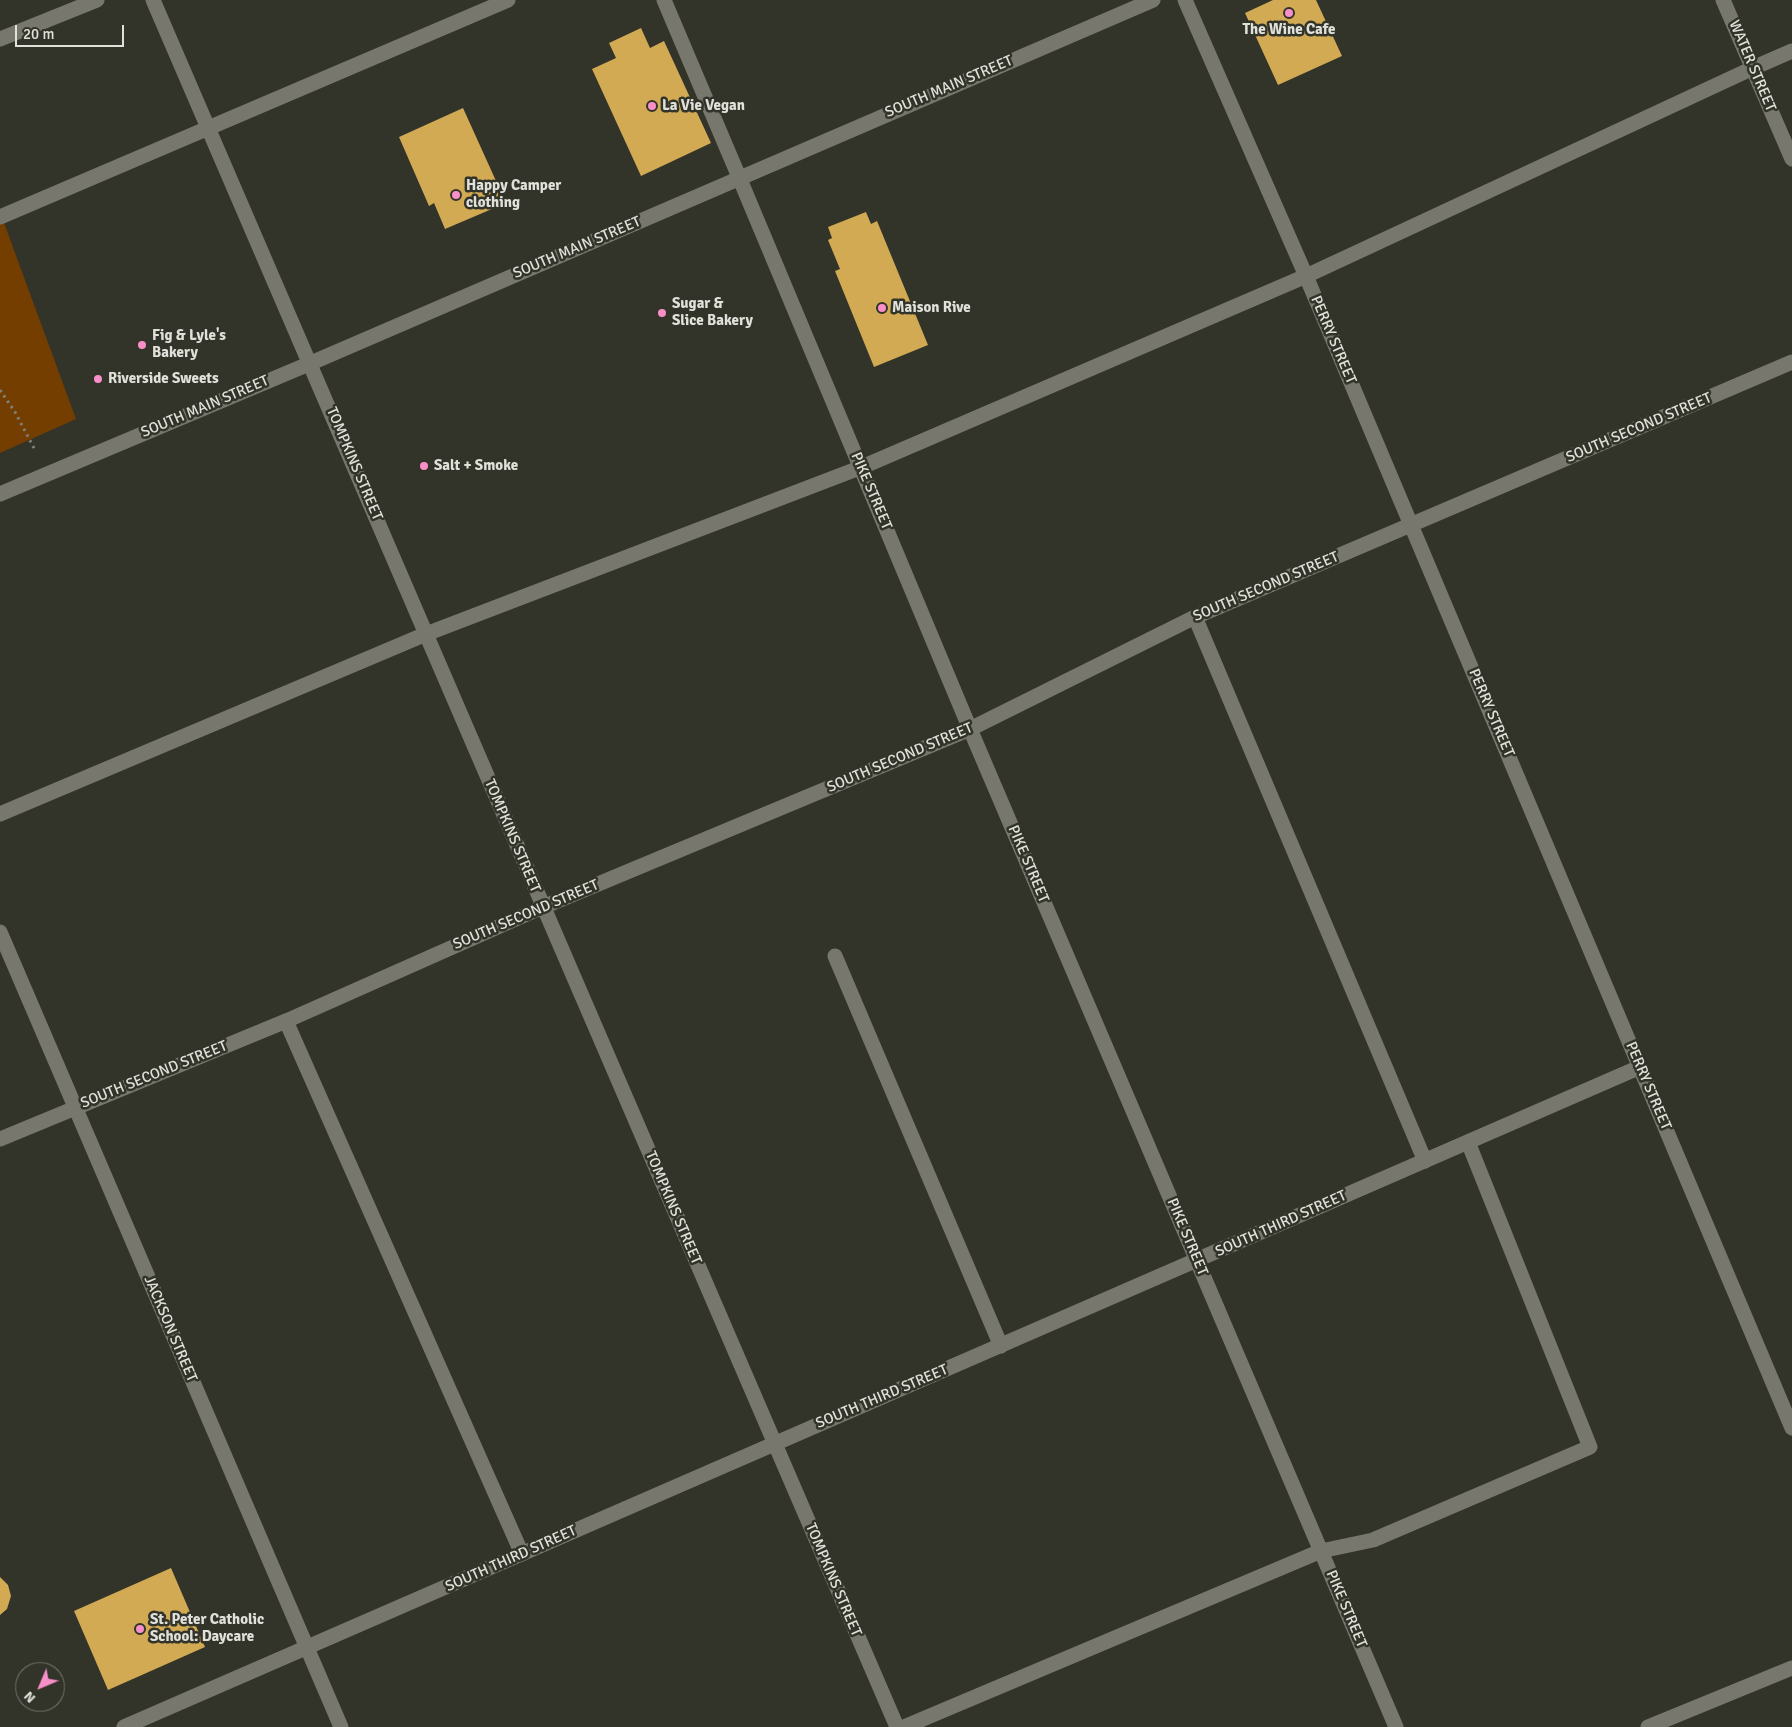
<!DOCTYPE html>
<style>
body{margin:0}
#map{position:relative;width:1792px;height:1727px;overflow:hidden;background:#323329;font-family:Signika,sans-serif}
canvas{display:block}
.north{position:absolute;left:15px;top:1662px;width:50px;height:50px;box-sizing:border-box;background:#323329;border:1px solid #787970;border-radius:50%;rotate:225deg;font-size:14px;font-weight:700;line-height:20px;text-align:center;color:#e1e1db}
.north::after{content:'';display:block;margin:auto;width:18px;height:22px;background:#f98fc9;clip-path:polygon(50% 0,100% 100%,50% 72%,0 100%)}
.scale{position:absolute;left:15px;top:25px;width:109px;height:22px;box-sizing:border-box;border:2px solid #e1e1db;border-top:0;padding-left:6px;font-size:15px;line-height:18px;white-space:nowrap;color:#e1e1db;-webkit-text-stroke:4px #323329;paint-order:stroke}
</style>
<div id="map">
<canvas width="1792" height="1727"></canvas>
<div class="north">N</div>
<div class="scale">20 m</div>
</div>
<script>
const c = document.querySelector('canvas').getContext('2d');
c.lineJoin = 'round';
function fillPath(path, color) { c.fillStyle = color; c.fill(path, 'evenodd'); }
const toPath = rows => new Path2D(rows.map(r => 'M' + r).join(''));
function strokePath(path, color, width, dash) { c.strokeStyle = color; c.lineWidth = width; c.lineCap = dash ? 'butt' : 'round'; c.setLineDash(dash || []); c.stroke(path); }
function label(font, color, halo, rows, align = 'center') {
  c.font = font + ' Signika,sans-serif'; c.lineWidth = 5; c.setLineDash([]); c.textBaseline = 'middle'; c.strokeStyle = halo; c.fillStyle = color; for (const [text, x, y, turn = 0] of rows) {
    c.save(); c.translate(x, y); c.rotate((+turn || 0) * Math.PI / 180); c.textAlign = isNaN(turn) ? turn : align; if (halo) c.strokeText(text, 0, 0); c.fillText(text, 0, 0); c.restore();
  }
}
const green = toPath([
 [0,212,76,419,0,453]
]);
const building = toPath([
 [1273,0,1316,0,1342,56,1278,85,1245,13],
 [641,28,650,48,664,41,711,143,641,176,592,69,616,58,609,43],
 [463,108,506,203,445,229,434,203,429,206,399,137],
 [866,212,871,224,877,221,928,345,874,367,835,271,840,269,828,240,832,238,828,227],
 [171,1568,205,1647,108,1690,74,1611],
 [0,1577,8,1585,11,1596,7,1609,0,1615]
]);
const path = toPath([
 [0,390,15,412,35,450]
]);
const service = toPath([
 [0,217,508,0],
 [862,467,1306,276,1753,68,1792,51],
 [1195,617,1425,1161],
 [0,814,426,634],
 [835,956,1001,1346],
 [286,1021,522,1554],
 [904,1727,1321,1551,1373,1540,1590,1447,1468,1142]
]);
const pedestrian = toPath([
 [153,0,426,634],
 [664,0,739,177],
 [1185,0,1306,276]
]);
const minor = toPath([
 [1723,0,1792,159],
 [739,177,970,729,1396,1727],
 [1306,276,1792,1428],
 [862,467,426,634,897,1727],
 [0,494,311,363,1153,0],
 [0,932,341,1727],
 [0,1139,286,1021,543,907,970,729,1195,617,1792,362],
 [124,1727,1640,1067],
 [1648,1727,1792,1668]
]);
const tertiary = toPath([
 [0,39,97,0]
]);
const markers = [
 [1289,13,5,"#f98fc9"],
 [652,106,5,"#f98fc9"],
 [456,195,5,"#f98fc9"],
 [882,308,5,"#f98fc9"],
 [662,313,5,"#f98fc9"],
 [142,345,5,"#f98fc9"],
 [98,379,5,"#f98fc9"],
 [424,466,5,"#f98fc9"],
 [140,1629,5,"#f98fc9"]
];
const poiNames = [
 ["The Wine Cafe",1289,30,"center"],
 ["La Vie Vegan",662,106],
 ["Happy Camper",466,186],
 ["clothing",466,203],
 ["Sugar &",672,304],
 ["Slice Bakery",672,321],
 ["Maison Rive",892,308],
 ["Fig & Lyle's",152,336],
 ["Bakery",152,353],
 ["Riverside Sweets",108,379],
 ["Salt + Smoke",434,466],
 ["St. Peter Catholic",150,1620],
 ["School: Daycare",150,1637]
];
const streetNames = [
 ["WATER STREET",1752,66,67],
 ["SOUTH MAIN STREET",949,87,-23],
 ["SOUTH MAIN STREET",577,248,-23],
 ["PERRY STREET",1333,340,67],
 ["SOUTH MAIN STREET",205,407,-23],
 ["SOUTH SECOND STREET",1639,428,-23],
 ["TOMPKINS STREET",354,464,67],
 ["PIKE STREET",871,491,67],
 ["SOUTH SECOND STREET",1266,587,-23],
 ["PERRY STREET",1491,713,67],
 ["SOUTH SECOND STREET",900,758,-23],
 ["TOMPKINS STREET",512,836,67],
 ["PIKE STREET",1028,864,67],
 ["SOUTH SECOND STREET",526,915,-23],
 ["SOUTH SECOND STREET",154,1075,-22],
 ["PERRY STREET",1648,1086,67],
 ["TOMPKINS STREET",673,1208,67],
 ["SOUTH THIRD STREET",1281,1224,-24],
 ["PIKE STREET",1187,1237,67],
 ["JACKSON STREET",170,1329,67],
 ["SOUTH THIRD STREET",882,1397,-23],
 ["SOUTH THIRD STREET",511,1559,-24],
 ["TOMPKINS STREET",833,1580,67],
 ["PIKE STREET",1346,1609,67]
];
fillPath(green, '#743e00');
fillPath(building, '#d1aa53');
strokePath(path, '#7f8077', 3, [2.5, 4]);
strokePath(service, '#77776d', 15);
strokePath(pedestrian, '#77776d', 15);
strokePath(minor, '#77776d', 15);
strokePath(tertiary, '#77776d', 15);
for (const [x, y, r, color] of markers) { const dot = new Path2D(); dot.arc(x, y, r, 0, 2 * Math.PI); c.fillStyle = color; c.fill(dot); strokePath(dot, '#323329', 2); }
label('bold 15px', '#e1e1db', '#323329', poiNames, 'left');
label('15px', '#e1e1db', '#323329', streetNames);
</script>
